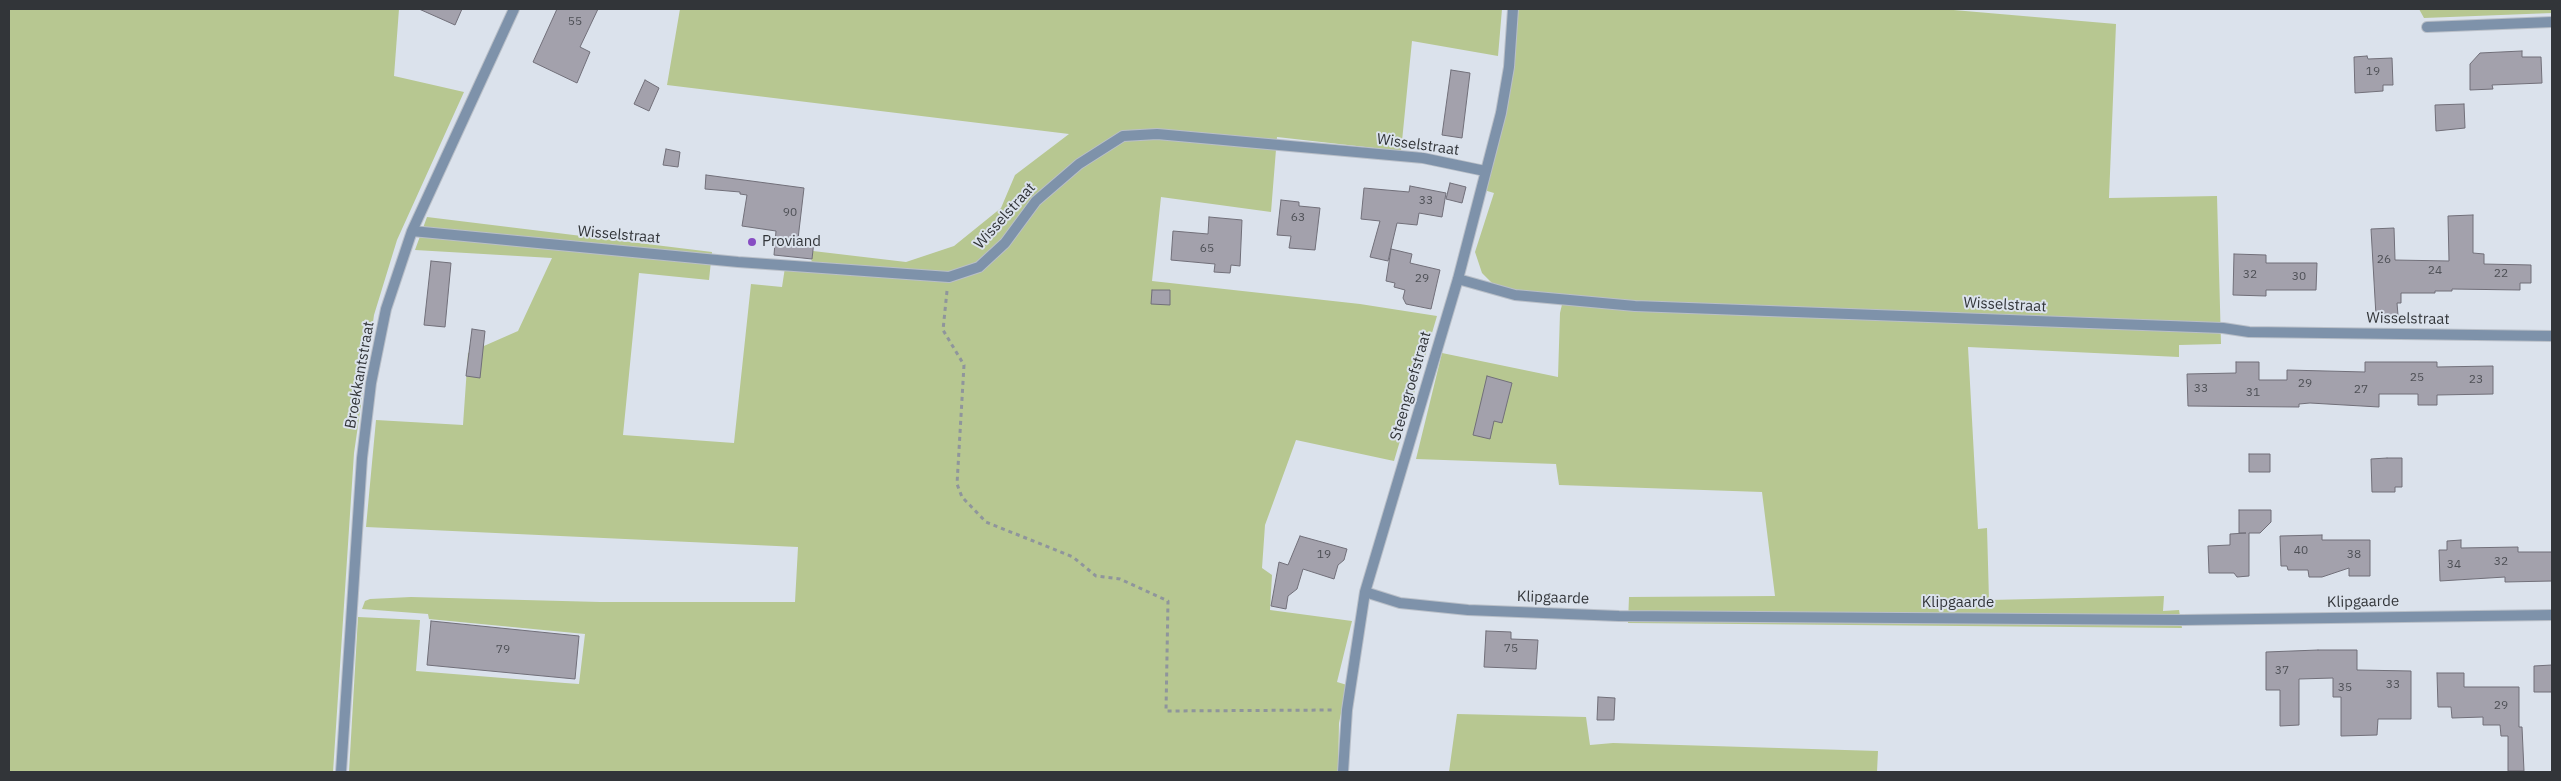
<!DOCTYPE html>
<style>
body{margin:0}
#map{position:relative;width:2561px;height:781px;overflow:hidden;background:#dbe2ec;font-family:"IBM Plex Sans",sans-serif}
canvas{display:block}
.frame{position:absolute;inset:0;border:10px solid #323539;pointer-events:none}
</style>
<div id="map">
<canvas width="2561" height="781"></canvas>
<div class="frame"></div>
</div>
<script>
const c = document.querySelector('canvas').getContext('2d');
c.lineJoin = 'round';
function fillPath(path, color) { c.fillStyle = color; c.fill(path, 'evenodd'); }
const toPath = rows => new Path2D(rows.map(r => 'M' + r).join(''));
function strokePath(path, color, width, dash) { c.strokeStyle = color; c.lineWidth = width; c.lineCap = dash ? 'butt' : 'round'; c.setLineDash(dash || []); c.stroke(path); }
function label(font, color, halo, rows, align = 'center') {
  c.font = font + ' "IBM Plex Sans",sans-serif'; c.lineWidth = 4; c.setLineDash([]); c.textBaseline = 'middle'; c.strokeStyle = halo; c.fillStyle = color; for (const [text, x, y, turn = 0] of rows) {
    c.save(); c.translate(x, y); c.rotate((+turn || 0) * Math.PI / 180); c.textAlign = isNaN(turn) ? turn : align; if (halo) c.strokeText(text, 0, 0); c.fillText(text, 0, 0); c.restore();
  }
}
const green = toPath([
 [9,9,399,9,394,76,464,92,397,240,374,315,354,453,333,772,9,772],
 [680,9,1502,9,1498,56,1412,41,1401,151,1277,137,1271,212,1161,197,1152,281,1360,304,1437,316,1394,461,1296,440,1265,525,1262,568,1272,575,1270,610,1352,621,1337,682,1347,685,1339,723,1338,772,349,772,358,617,420,620,416,671,565,683,579,684,585,634,429,619,428,614,362,609,365,601,370,599,411,597,600,602,795,602,798,547,366,527,376,420,463,425,468,353,518,331,552,258,415,250,427,217,712,252,709,280,639,273,623,435,734,443,751,284,782,287,786,261,811,264,813,251,906,262,954,246,1001,208,1015,175,1069,134,667,85],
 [1516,9,1942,9,2116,24,2109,198,2217,196,2221,344,2179,345,2179,357,1968,347,1978,529,1987,528,1989,600,2164,596,2163,611,2179,610,2182,628,1628,623,1629,597,1775,596,1762,492,1559,485,1556,464,1416,459,1442,353,1558,377,1560,313,1564,296,1519,291,1493,284,1482,273,1475,252,1494,193,1484,190],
 [2419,9,2552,9,2552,13,2424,18],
 [1457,714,1586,717,1590,745,1613,743,1878,751,1877,772,1449,772]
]);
const building = toPath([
 [419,9,462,9,455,25,419,9],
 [557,9,598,9,580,47,590,52,577,83,533,62,557,9],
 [2522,51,2522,57,2541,57,2542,83,2492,85,2493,89,2470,90,2470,64,2480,53,2522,51],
 [2367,56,2368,59,2392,58,2393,85,2383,85,2383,91,2355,93,2354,57,2367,56],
 [1451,70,1470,73,1462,138,1442,135,1451,70],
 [645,80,659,88,649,111,634,104,645,80],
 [2464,104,2465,128,2436,131,2435,105,2464,104],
 [666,149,680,152,678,167,663,165,666,149],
 [706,175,804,188,798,239,814,241,812,259,774,255,776,231,742,226,747,195,740,194,740,192,705,189,706,175],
 [1450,183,1466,187,1462,203,1446,199,1450,183],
 [1410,186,1446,193,1442,217,1419,213,1417,225,1397,223,1388,261,1370,257,1380,221,1361,219,1364,188,1409,192,1410,186],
 [1281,200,1299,202,1299,206,1320,208,1315,250,1289,248,1291,236,1277,235,1281,200],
 [2473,215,2473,253,2484,254,2484,264,2531,265,2531,283,2520,283,2520,290,2452,289,2452,291,2435,291,2435,293,2401,293,2401,303,2397,303,2398,315,2376,316,2371,229,2394,228,2395,260,2449,261,2448,216,2473,215],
 [1209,217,1242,220,1240,266,1231,265,1230,273,1214,272,1215,264,1171,260,1173,231,1208,234,1209,217],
 [1391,249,1412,254,1410,263,1440,270,1431,309,1406,304,1403,298,1405,290,1394,287,1395,283,1386,281,1391,249],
 [2234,254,2266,255,2266,263,2317,263,2316,290,2266,290,2266,296,2233,295,2234,254],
 [431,261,451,263,445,327,424,325,431,261],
 [1152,290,1170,290,1170,305,1151,304,1152,290],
 [472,329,485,331,480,378,466,376,472,329],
 [2236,362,2259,362,2259,380,2287,380,2287,370,2365,372,2365,362,2437,362,2437,367,2493,366,2493,394,2437,395,2437,405,2418,405,2418,394,2379,394,2379,407,2310,403,2299,404,2299,407,2188,406,2187,374,2236,373,2236,362],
 [1487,376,1512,383,1502,423,1494,421,1490,439,1473,435,1487,376],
 [2249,454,2270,454,2270,472,2249,472,2249,454],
 [2387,458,2402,458,2402,487,2395,487,2395,492,2372,492,2371,459,2387,458],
 [2239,510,2271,510,2271,522,2260,533,2249,533,2249,576,2237,577,2234,573,2209,573,2208,546,2230,545,2230,534,2246,533,2239,533,2239,510],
 [2322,535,2322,540,2370,540,2370,576,2349,576,2349,568,2322,577,2309,577,2308,570,2288,570,2287,566,2281,566,2280,536,2322,535],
 [1300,536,1347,549,1344,560,1338,565,1334,579,1303,569,1297,589,1288,596,1286,609,1271,606,1279,562,1288,565,1300,536],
 [2461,540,2461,548,2518,547,2518,552,2552,552,2552,581,2505,582,2505,577,2440,581,2439,550,2447,550,2447,541,2461,540],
 [431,621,579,636,575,679,427,665,431,621],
 [1486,631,1511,632,1511,639,1538,640,1536,669,1484,667,1486,631],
 [2318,650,2357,650,2357,670,2411,671,2411,719,2378,719,2377,735,2341,736,2341,697,2333,697,2333,678,2299,679,2299,725,2280,726,2280,690,2266,690,2266,652,2318,650],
 [2552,665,2552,692,2534,692,2534,666,2552,665],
 [2437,673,2464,673,2464,687,2519,687,2519,727,2522,727,2524,771,2508,771,2508,736,2501,736,2500,725,2483,725,2483,717,2452,718,2451,707,2438,707,2437,673],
 [1598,697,1615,698,1614,720,1597,720,1598,697]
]);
const path = toPath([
 [947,291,943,330,964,365,957,484,962,497,986,522,1073,557,1096,576,1120,579,1168,601,1166,711,1334,710]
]);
const minor = toPath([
 [2427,27,2552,22],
 [412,231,738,262,949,277,979,267,1005,243,1036,201,1079,164,1123,136,1157,134,1423,158,1485,171],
 [1458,279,1515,295,1635,306,2223,328,2249,332,2552,336],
 [1365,592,1400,603,1468,610,1619,616,2183,620,2552,615],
 [341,772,362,458,371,383,386,309,412,231,514,9],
 [1343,772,1347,710,1365,592,1458,279,1501,113,1509,67,1513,9]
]);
const markers = [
 [752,242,5,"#874dc3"]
];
const numberNames = [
 ["55",575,22],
 ["19",2373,72],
 ["33",1426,201],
 ["90",790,213],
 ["63",1298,218],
 ["65",1207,249],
 ["26",2384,260],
 ["24",2435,271],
 ["22",2501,274],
 ["32",2250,275],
 ["30",2299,277],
 ["29",1422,279],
 ["25",2417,378],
 ["23",2476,380],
 ["29",2305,384],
 ["33",2201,389],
 ["27",2361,390],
 ["31",2253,393],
 ["40",2301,551],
 ["19",1324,555],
 ["38",2354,555],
 ["32",2501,562],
 ["34",2454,565],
 ["75",1511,649],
 ["79",503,650],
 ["37",2282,671],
 ["33",2393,685],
 ["35",2345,688],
 ["29",2501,706]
];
const streetNames = [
 ["Wisselstraat",1418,145,8],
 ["Wisselstraat",1005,216,-48],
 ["Wisselstraat",619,235,5],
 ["Wisselstraat",2005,305,3],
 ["Wisselstraat",2408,319,1],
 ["Broekkantstraat",360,375,-80],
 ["Steengroefstraat",1411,386,-74],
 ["Klipgaarde",1553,598,2],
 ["Klipgaarde",2363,602,-1],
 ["Klipgaarde",1958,603]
];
const poiNames = [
 ["Proviand",762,242]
];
fillPath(green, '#b7c791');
fillPath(building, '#a3a1ac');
strokePath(building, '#716f79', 1);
strokePath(minor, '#b9bfc8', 12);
strokePath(path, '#8f959c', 3, [4, 4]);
strokePath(minor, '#7e92aa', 10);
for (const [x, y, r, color] of markers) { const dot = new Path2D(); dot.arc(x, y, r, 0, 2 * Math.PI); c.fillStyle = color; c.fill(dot); strokePath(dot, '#dbe2ec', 2); }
label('12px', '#4e5056', null, numberNames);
label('15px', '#323539', '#dbe2ec', streetNames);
label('15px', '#323539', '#dbe2ec', poiNames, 'left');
</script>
